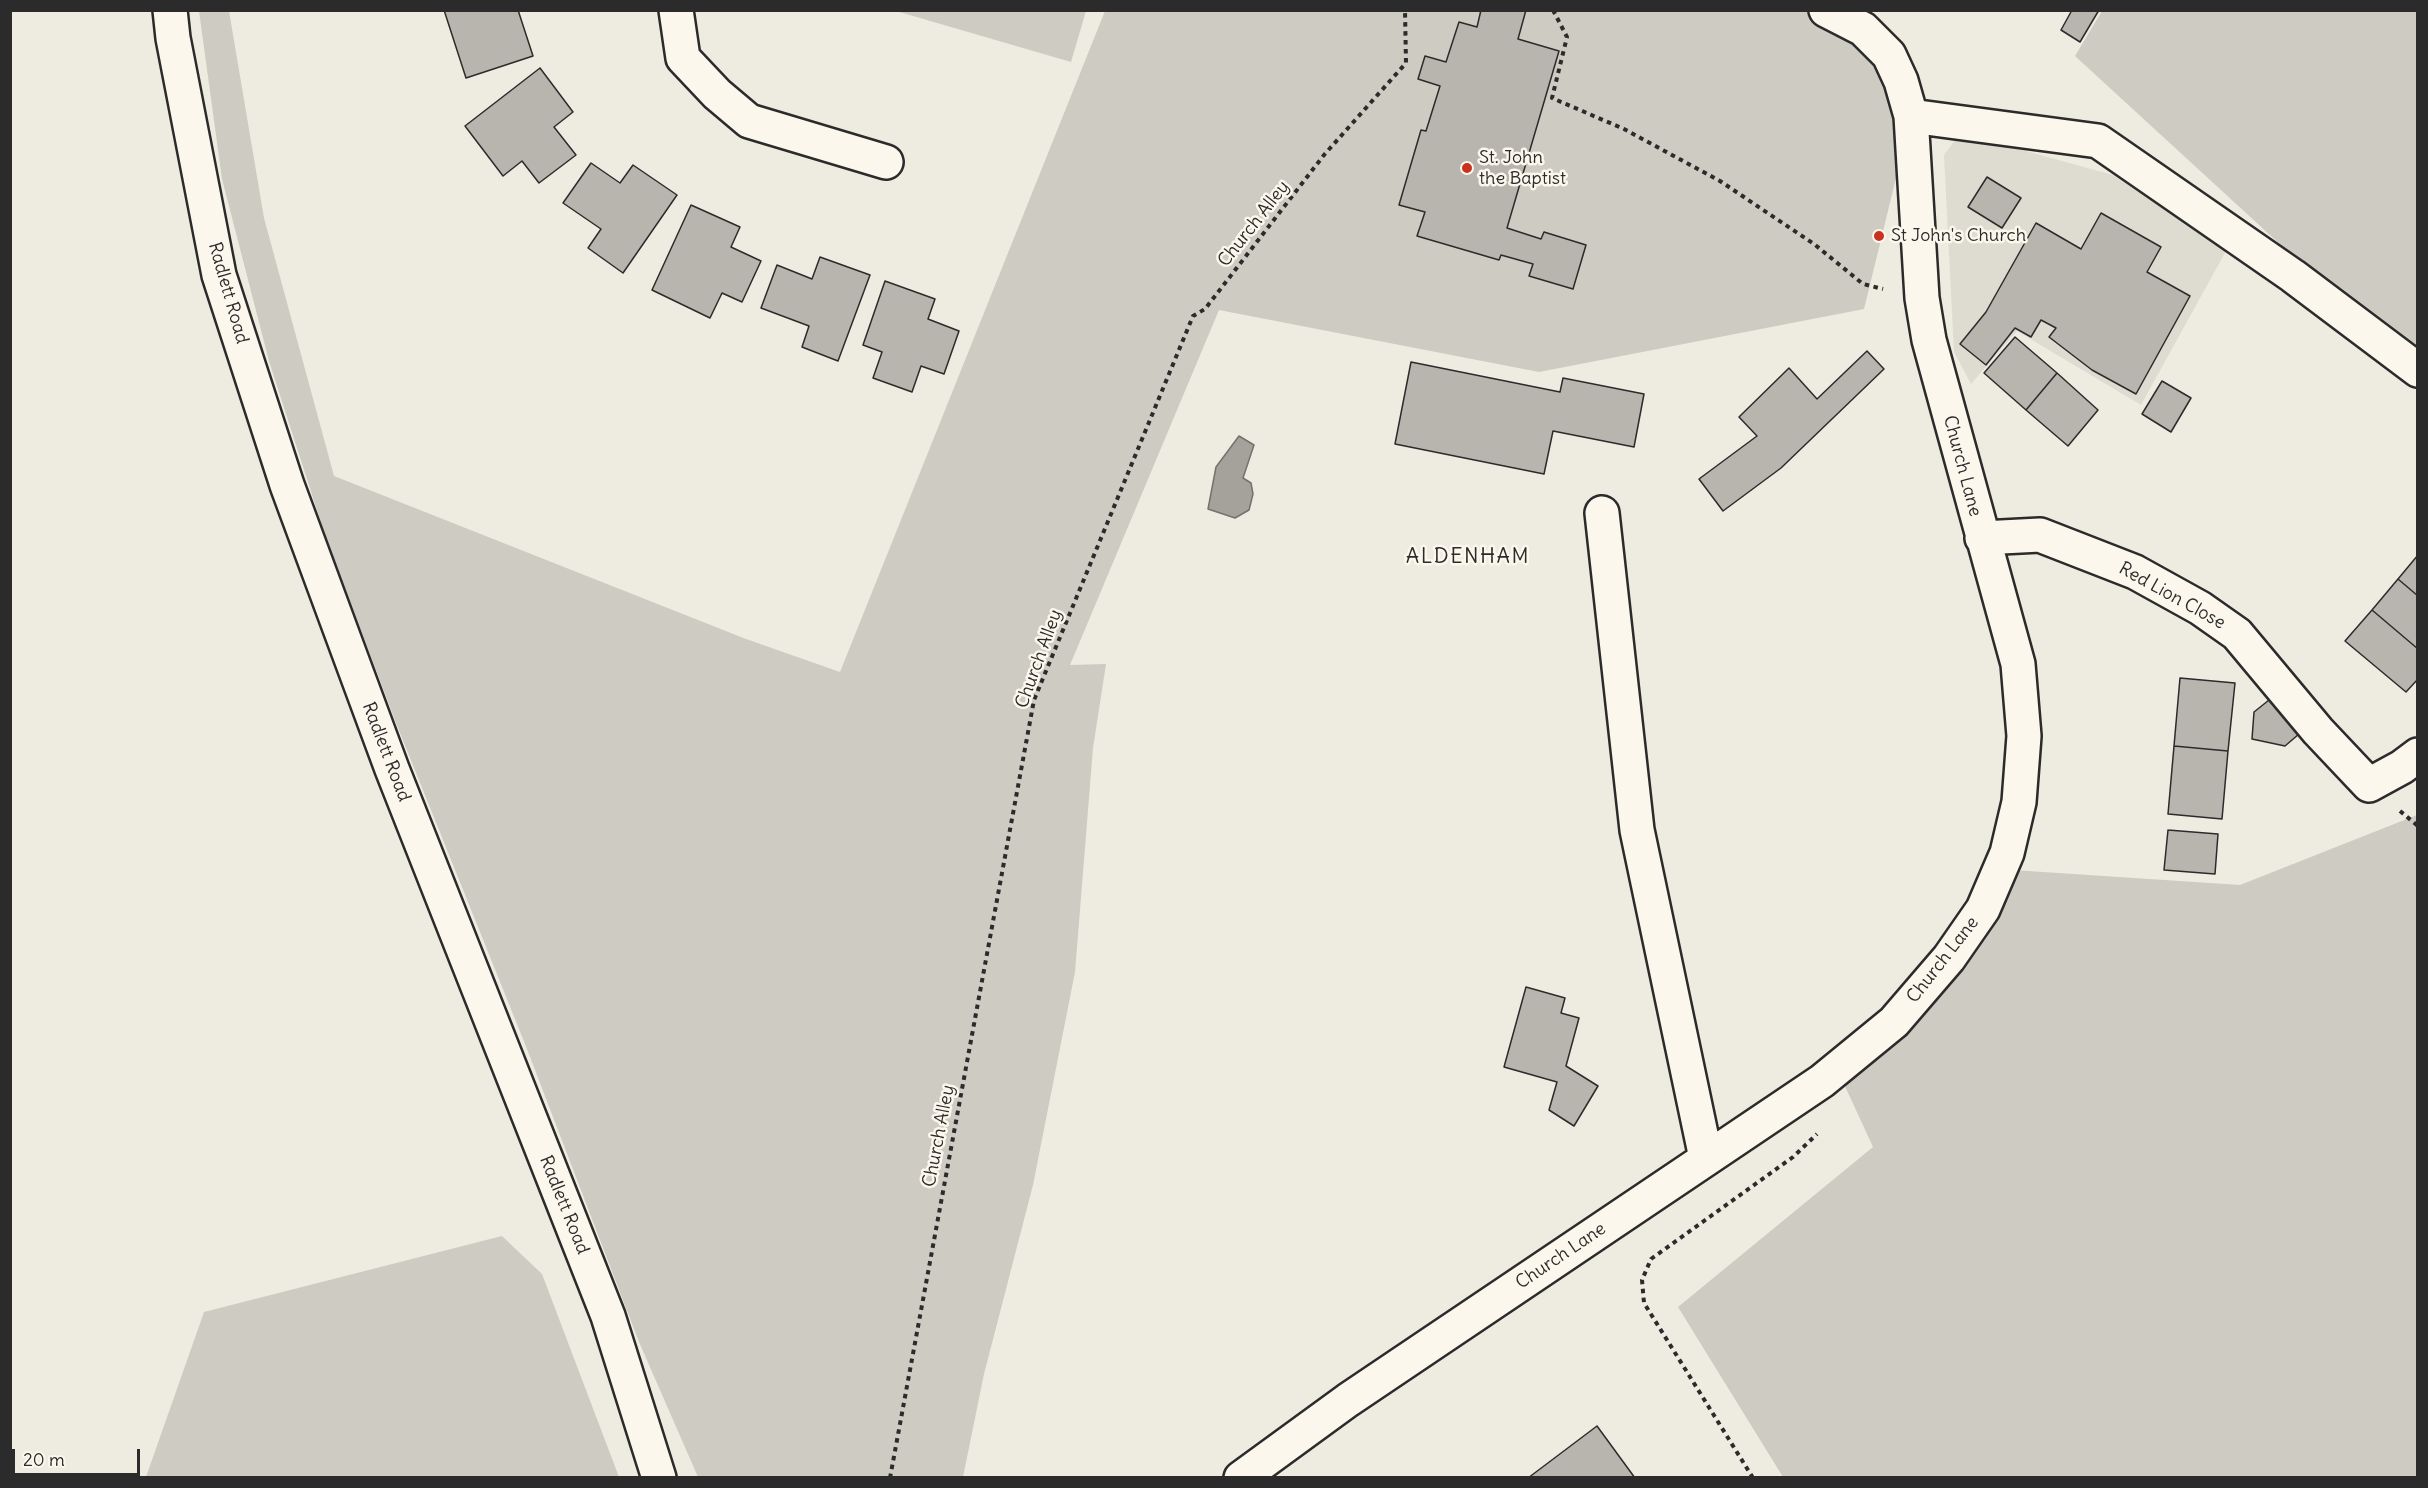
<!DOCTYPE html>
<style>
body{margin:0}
#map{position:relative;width:2428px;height:1488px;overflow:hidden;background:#eeebe0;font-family:Delius,sans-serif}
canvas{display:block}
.frame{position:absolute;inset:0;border:12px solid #2b2b2b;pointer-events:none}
.scale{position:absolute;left:12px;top:1449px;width:128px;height:27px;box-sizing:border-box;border:3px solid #2b2b2b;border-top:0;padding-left:8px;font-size:18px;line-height:21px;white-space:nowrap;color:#2b2b2b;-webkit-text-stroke:4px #fbf7ec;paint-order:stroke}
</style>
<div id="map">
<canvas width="2428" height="1488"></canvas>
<div class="frame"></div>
<div class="scale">20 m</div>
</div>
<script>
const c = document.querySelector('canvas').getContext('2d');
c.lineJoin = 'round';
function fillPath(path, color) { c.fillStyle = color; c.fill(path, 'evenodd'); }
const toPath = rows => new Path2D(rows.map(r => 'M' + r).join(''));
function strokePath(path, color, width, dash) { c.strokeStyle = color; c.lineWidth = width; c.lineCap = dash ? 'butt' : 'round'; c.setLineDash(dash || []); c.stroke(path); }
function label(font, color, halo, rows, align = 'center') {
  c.font = font + ' Delius,sans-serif'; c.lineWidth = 5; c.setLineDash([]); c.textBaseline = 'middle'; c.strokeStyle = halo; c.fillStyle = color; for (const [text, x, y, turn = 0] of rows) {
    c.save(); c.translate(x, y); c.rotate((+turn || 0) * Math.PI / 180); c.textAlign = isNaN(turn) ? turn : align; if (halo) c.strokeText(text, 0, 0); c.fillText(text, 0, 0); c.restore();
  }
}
const built = toPath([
 [1960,133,2113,175,2226,251,2141,405,2017,331,1971,384,1954,352,1944,155]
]);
const green = toPath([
 [199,11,229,11,264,218,334,476,746,639,840,672,1105,11,1816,11,1860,41,1884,84,1897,129,1898,170,1864,309,1539,372,1219,310,1070,665,1106,664,1093,748,1075,972,1033,1185,984,1374,963,1477,698,1477,639,1342,527,1049,396,723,325,535,269,361,222,179],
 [896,11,1086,10,1086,11,1071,62],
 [2102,11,2417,11,2417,370,2075,56],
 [2417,815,2417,1477,1783,1477,1678,1307,1873,1147,1844,1084,1907,1031,1975,951,2013,870,2240,885],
 [502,1236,542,1274,619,1477,146,1477,204,1312]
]);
const water = toPath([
 [1239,436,1254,445,1243,478,1251,483,1253,494,1249,510,1235,518,1208,509,1216,467,1239,436]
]);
const building = toPath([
 [444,10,518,10,533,56,466,78,444,10],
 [1481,10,1526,10,1518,39,1559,51,1507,228,1541,239,1544,232,1586,245,1573,289,1529,276,1533,264,1501,255,1499,260,1417,236,1425,212,1399,205,1421,130,1426,131,1440,86,1418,79,1425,56,1446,62,1459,22,1477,27,1481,10],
 [2072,10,2099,10,2080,42,2061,30,2072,10],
 [540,68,573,112,554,127,576,155,539,183,522,161,503,176,465,126,540,68],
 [591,163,620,183,633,165,677,195,623,273,588,248,601,229,563,203,591,163],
 [1987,177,2021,198,2002,228,1968,207,1987,177],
 [691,205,740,227,731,247,761,261,742,302,722,293,710,318,652,290,691,205],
 [2101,213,2161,247,2147,272,2190,296,2136,394,2092,370,2049,337,2056,328,2041,320,2031,337,2015,328,1986,365,1960,344,1986,312,2036,223,2081,249,2101,213],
 [820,257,870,275,838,361,802,347,809,326,761,308,777,265,812,279,820,257],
 [885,281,935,299,928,319,959,331,944,374,921,366,912,392,873,378,882,352,863,345,885,281],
 [2015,337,2057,373,2026,410,1984,373,2015,337],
 [1867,351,1884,369,1781,468,1723,511,1699,479,1757,436,1739,417,1789,368,1817,399,1867,351],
 [1411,362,1560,392,1563,378,1644,394,1634,447,1553,431,1544,474,1395,444,1411,362],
 [2057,373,2098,410,2068,446,2026,410,2057,373],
 [2162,381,2191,398,2171,432,2142,414,2162,381],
 [2418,555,2418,596,2398,579,2418,555],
 [2398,579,2418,596,2418,649,2372,610,2398,579],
 [2372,610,2418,649,2418,679,2406,692,2345,641,2372,610],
 [2180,678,2235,683,2228,751,2174,746,2180,678],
 [2269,700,2299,734,2285,746,2252,739,2254,712,2269,700],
 [2174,746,2228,751,2222,819,2168,814,2174,746],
 [2168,830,2218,834,2215,874,2164,870,2168,830],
 [1526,987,1565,998,1561,1013,1579,1018,1566,1066,1598,1086,1574,1126,1549,1110,1557,1082,1504,1067,1526,987],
 [1597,1426,1635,1478,1528,1478,1597,1426]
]);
const path = toPath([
 [1553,10,1567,37,1552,98,1624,129,1720,181,1814,244,1863,284,1883,289],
 [2400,811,2418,826],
 [890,1478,1034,700,1193,316,1205,309,1324,155,1406,63,1405,10],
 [1753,1478,1644,1303,1642,1280,1651,1259,1793,1157,1817,1134]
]);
const minor = toPath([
 [676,10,683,58,717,94,749,121,886,162],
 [1911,116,2098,141,2293,276,2418,370],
 [1602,513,1637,830,1706,1158],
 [1982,538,2040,535,2135,572,2200,608,2237,634,2318,731,2369,785,2402,767,2418,755],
 [1241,1478,1348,1400,1822,1081,1894,1022,1949,958,1983,909,2007,853,2019,802,2024,736,2018,664,1929,340,1922,298,1911,116,1901,81,1889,55,1863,29,1826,10]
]);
const major = toPath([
 [170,10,173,38,219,275,287,485,392,769,608,1316,659,1478]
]);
const markers = [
 [1467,168,6,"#c8321e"],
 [1879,236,6,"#c8321e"]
];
const poiNames = [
 ["St. John",1479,158],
 ["the Baptist",1479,179],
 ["St John's Church",1891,236]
];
const streetNames = [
 ["Church Alley",1254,224,-52],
 ["Radlett Road",228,293,74],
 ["Church Lane",1962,466,75],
 ["Red Lion Close",2172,596,29],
 ["Church Alley",1039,659,-70],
 ["Radlett Road",386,752,69],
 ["Church Lane",1943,960,-52],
 ["Church Alley",939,1136,-79],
 ["Radlett Road",564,1205,68],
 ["Church Lane",1561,1256,-34]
];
const quarterNames = [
 ["ALDENHAM",1468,557]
];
fillPath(built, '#dedbd1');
fillPath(green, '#cecbc2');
fillPath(water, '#a4a29a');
strokePath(water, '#74726e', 1.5);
fillPath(building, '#b8b5ae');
strokePath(building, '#2b2b2b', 1.5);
strokePath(minor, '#2b2b2b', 38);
strokePath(major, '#2b2b2b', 38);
strokePath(path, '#2b2b2b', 4, [4.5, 4.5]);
strokePath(minor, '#fbf7ec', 33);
strokePath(major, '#fbf7ec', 33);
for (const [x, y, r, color] of markers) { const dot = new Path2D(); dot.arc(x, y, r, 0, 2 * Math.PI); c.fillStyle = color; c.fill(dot); strokePath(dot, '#fbf7ec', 2); }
label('18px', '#2b2b2b', '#fbf7ec', poiNames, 'left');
label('18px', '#2b2b2b', '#fbf7ec', streetNames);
c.letterSpacing = '1.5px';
label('21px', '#2b2b2b', '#fbf7ec', quarterNames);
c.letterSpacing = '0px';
</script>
